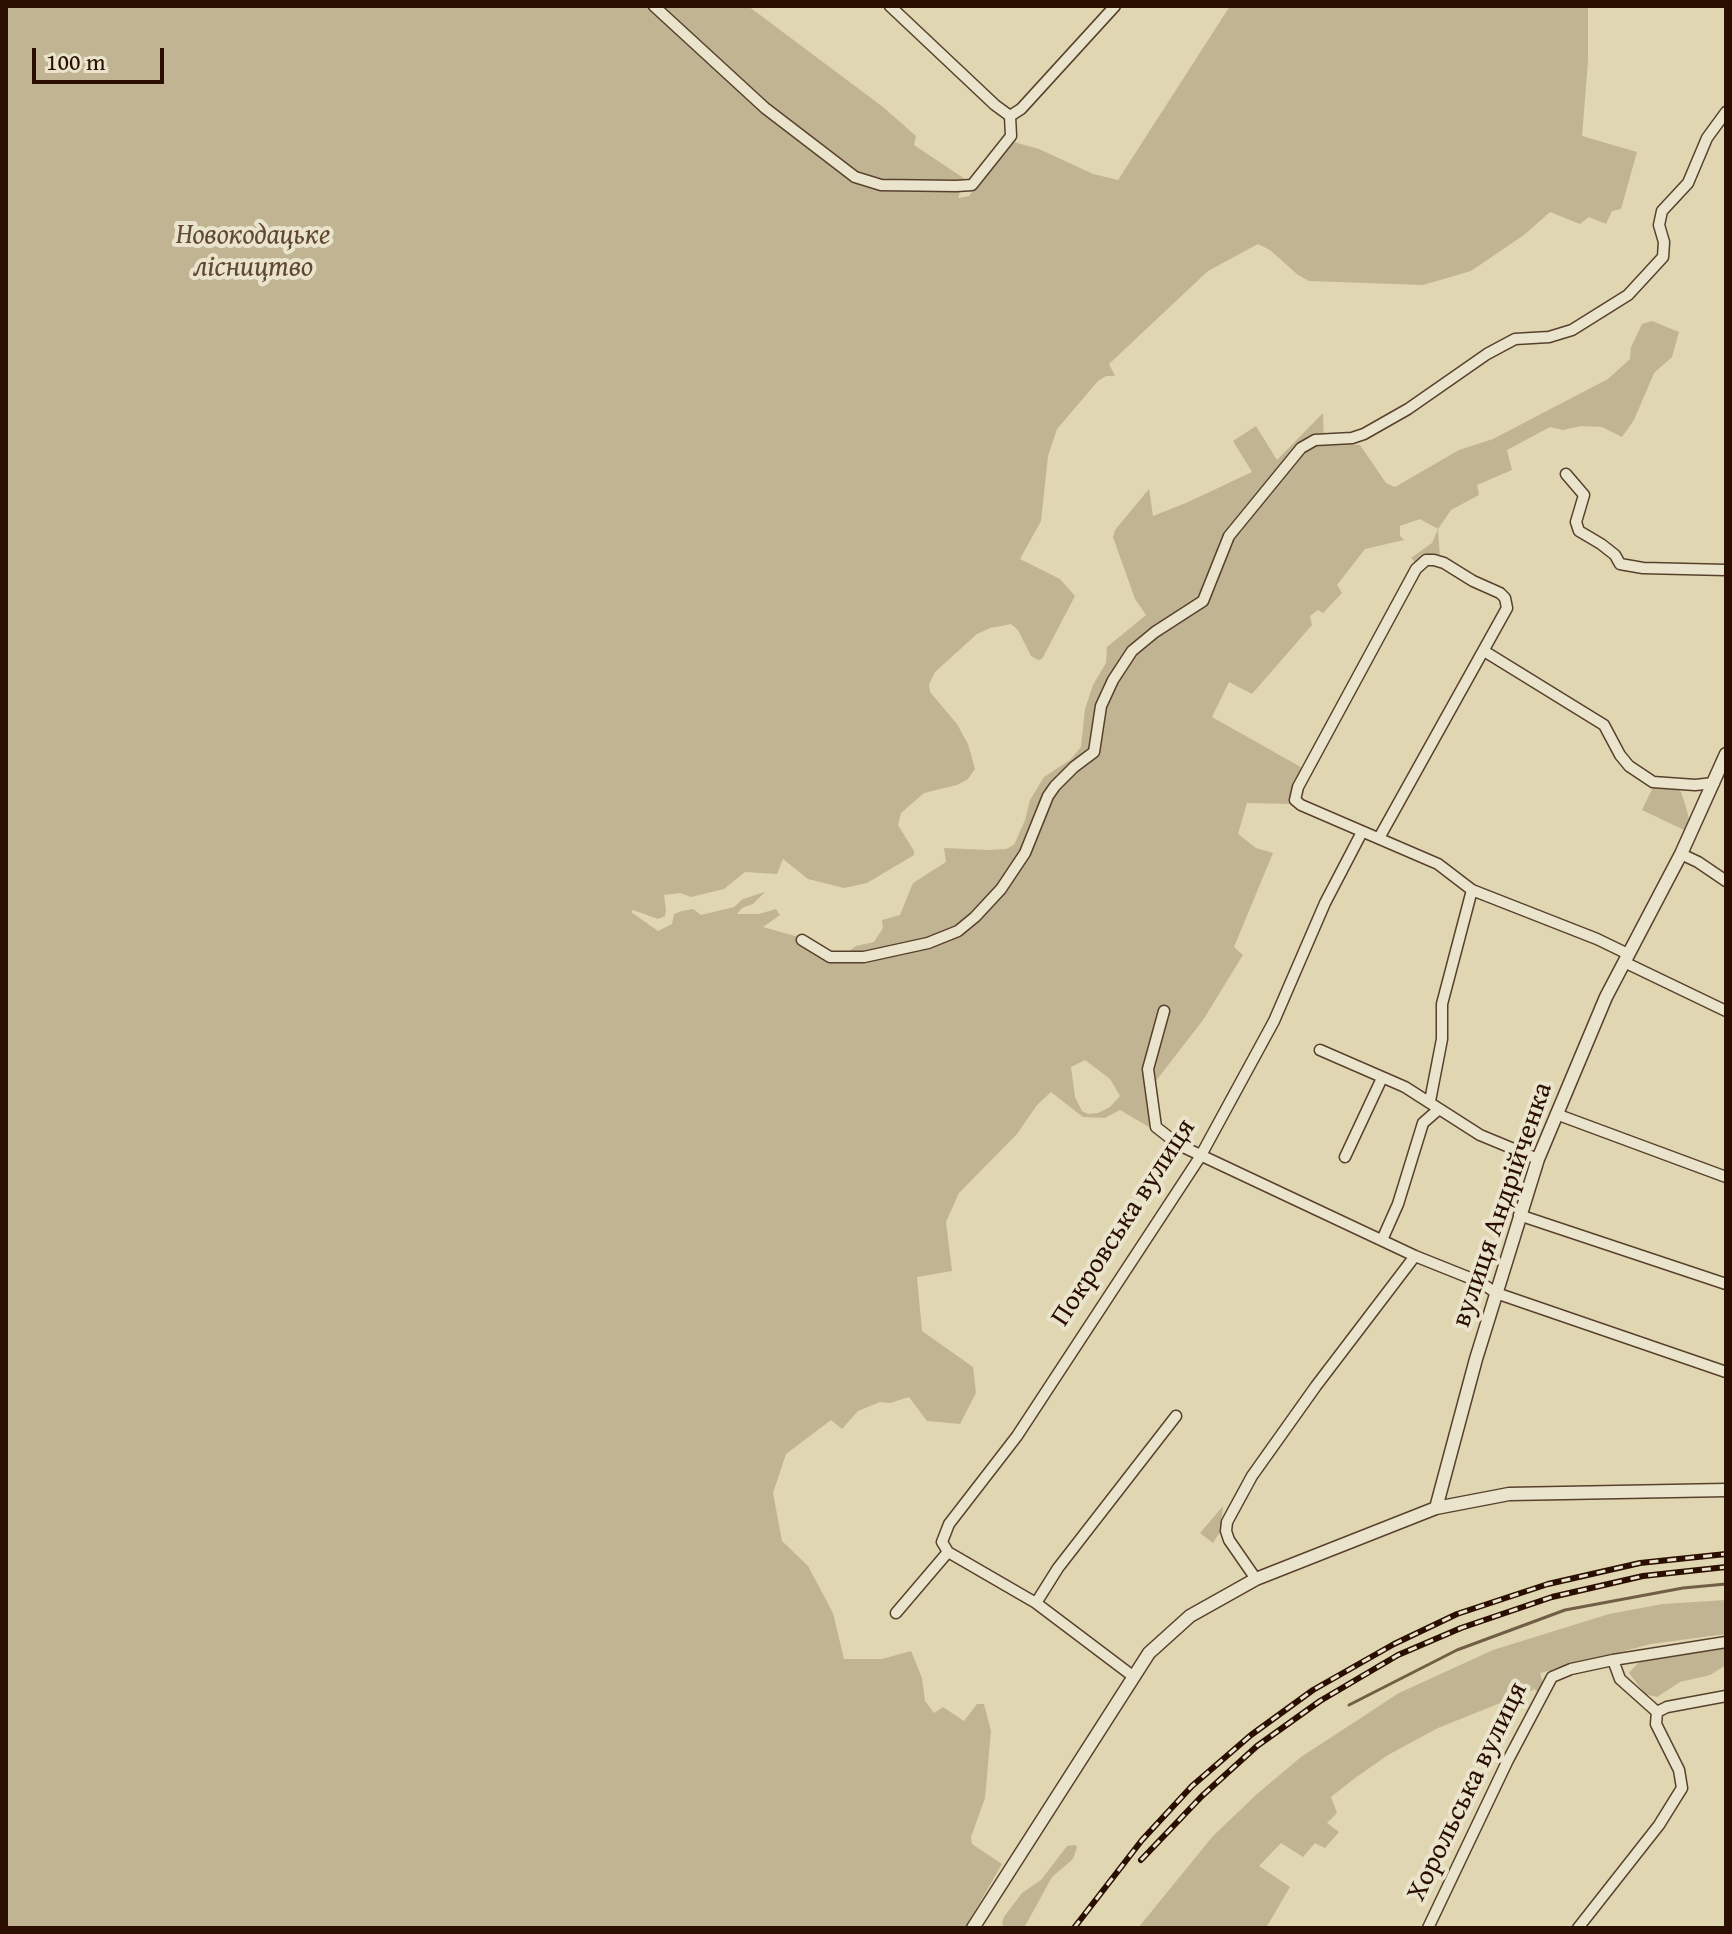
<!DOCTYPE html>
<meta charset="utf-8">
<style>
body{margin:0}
#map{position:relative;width:1732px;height:1934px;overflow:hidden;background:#e0d6b1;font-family:"Gentium Book Plus",serif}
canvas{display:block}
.frame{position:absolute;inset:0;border:8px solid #2a0f00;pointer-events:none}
.scale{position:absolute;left:32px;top:48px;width:132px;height:36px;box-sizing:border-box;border:4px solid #2a0f00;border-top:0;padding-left:10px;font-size:24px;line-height:28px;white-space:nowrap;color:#2a0f00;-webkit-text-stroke:6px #ebe4cc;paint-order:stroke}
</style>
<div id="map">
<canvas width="1732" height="1934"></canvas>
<div class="frame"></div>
<div class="scale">100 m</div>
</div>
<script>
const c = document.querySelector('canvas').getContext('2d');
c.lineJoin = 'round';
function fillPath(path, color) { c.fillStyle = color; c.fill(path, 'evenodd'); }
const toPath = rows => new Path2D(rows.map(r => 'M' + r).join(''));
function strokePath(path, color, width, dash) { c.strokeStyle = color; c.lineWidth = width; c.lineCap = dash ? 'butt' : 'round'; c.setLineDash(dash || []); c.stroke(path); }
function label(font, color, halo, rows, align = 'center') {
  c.font = font + ' "Gentium Book Plus",serif'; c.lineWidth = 8; c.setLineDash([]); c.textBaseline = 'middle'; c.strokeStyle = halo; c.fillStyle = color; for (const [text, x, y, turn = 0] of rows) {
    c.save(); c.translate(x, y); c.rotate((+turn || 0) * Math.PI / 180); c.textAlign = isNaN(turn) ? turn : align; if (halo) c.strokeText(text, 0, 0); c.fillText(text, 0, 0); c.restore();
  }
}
const green = toPath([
 [6,6,748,6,883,107,916,136,914,145,965,179,958,198,969,196,1010,141,1039,149,1093,174,1118,180,1230,6,1588,6,1588,61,1582,136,1637,152,1621,209,1612,211,1606,224,1589,217,1580,224,1550,212,1524,235,1471,271,1423,285,1309,281,1298,275,1270,250,1258,244,1208,271,1109,364,1115,376,1106,376,1098,381,1057,429,1048,456,1041,521,1020,559,1060,579,1075,596,1042,659,1038,660,1031,656,1018,630,1011,624,990,628,977,634,935,672,929,684,930,692,957,724,968,744,975,769,968,779,957,785,924,793,901,813,898,825,914,851,914,855,867,883,844,888,808,879,783,859,777,874,745,872,724,889,691,897,680,893,664,895,666,910,665,916,658,919,633,910,631,912,658,931,672,924,674,914,682,911,693,909,701,915,734,907,743,899,765,892,753,904,742,908,737,914,759,914,776,909,780,915,763,927,795,936,803,934,807,941,830,955,842,956,856,946,874,942,883,928,882,920,900,915,913,883,946,862,944,848,988,850,1006,849,1014,845,1025,820,1030,800,1044,777,1070,760,1081,747,1085,709,1093,685,1106,663,1107,647,1146,615,1135,599,1113,537,1115,530,1149,489,1153,516,1186,503,1252,472,1233,441,1256,426,1277,460,1323,413,1324,442,1360,445,1386,483,1395,487,1459,450,1493,439,1608,379,1630,359,1631,347,1642,324,1652,321,1679,332,1672,357,1654,373,1634,420,1622,437,1602,427,1581,426,1563,430,1550,427,1507,450,1512,470,1477,485,1479,495,1451,510,1438,529,1440,559,1416,563,1411,558,1432,543,1438,529,1420,519,1400,526,1400,536,1404,540,1365,549,1337,585,1342,593,1323,613,1318,610,1310,616,1312,625,1252,694,1229,682,1212,717,1306,770,1292,804,1247,803,1238,834,1256,848,1273,853,1234,947,1243,955,1203,1020,1152,1086,1154,1130,1120,1110,1105,1118,1083,1117,1051,1092,1037,1105,1017,1134,959,1193,946,1222,952,1271,917,1277,922,1331,973,1367,976,1393,960,1424,927,1421,909,1397,890,1403,880,1402,858,1411,842,1429,831,1420,786,1454,773,1493,782,1541,808,1566,833,1613,844,1659,882,1659,911,1651,922,1678,925,1701,934,1713,943,1707,964,1721,977,1704,984,1704,991,1731,985,1798,971,1837,972,1844,1002,1864,965,1928,6,1928],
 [1085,1060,1110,1079,1120,1096,1110,1107,1098,1113,1088,1114,1082,1111,1075,1097,1071,1067],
 [1672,786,1681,792,1686,807,1689,819,1684,830,1642,810,1653,787],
 [1223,1506,1220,1532,1213,1543,1200,1533],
 [1726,1600,1726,1634,1651,1644,1540,1673,1544,1687,1539,1695,1535,1689,1438,1728,1388,1755,1355,1778,1331,1797,1337,1813,1327,1823,1339,1832,1325,1848,1315,1843,1303,1857,1281,1843,1259,1866,1290,1887,1266,1928,1138,1928,1213,1836,1257,1794,1301,1757,1399,1693,1493,1650,1609,1614,1663,1604],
 [1726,1646,1726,1665,1710,1675,1680,1682,1657,1697,1645,1694,1629,1673,1638,1663,1666,1655],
 [1075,1845,1077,1847,1073,1859,1052,1877,1024,1928,1004,1928,1002,1923,1004,1917,1022,1893,1041,1880,1067,1846]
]);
const stream = toPath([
 [1349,1705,1457,1650,1565,1610,1683,1588,1726,1584]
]);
const minor = toPath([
 [654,6,765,108,855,177,881,185,956,186,972,185,1011,136,1010,116,1021,109,1115,6],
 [890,6,995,105,1010,116],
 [1566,474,1584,495,1576,522,1579,531,1601,544,1615,555,1620,564,1643,568,1726,570],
 [1484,651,1604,725,1620,755,1629,766,1653,782,1695,785,1714,783],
 [1379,838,1507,608,1505,598,1500,593,1473,581,1444,563,1434,560,1426,560,1416,569,1298,787,1295,800,1301,805,1438,864,1472,890,1597,939,1628,954],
 [1681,854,1698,862,1726,881],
 [802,940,830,957,864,957,928,943,958,931,975,917,1001,889,1025,853,1048,796,1055,786,1074,767,1094,752,1101,706,1113,680,1132,651,1155,632,1203,601,1229,536,1301,448,1315,440,1352,438,1364,434,1408,409,1487,354,1515,339,1549,337,1572,330,1628,295,1663,257,1664,242,1659,225,1662,211,1688,183,1707,138,1726,112],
 [1624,962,1726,1011],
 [1164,1011,1148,1069,1156,1127,1179,1145,1415,1256,1480,1282,1496,1293,1726,1372],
 [1320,1050,1405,1087,1480,1135,1538,1159],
 [1430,1101,1442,1039,1442,1004,1472,890],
 [1556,1114,1726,1177],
 [1345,1157,1382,1078],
 [1519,1215,1726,1284],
 [1382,1240,1398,1204,1423,1123,1439,1109],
 [948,1552,1036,1603,1134,1677],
 [1256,1579,1229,1540,1226,1531,1227,1522,1252,1476,1316,1386,1415,1256],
 [1036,1603,1058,1568,1176,1416],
 [896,1613,948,1552,942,1542,949,1524,1017,1436,1200,1157,1274,1021,1325,903,1362,832],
 [1657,1712,1667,1707,1726,1696],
 [1428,1928,1507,1762,1552,1677,1571,1669,1613,1660,1726,1642],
 [1578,1928,1659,1825,1682,1788,1679,1770,1656,1724,1657,1712,1620,1679,1613,1660]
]);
const tertiary = toPath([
 [1436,1508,1476,1359,1538,1159,1606,997,1681,854,1726,754],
 [973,1928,1149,1653,1190,1616,1256,1579,1436,1508,1509,1494,1726,1490]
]);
const rail = toPath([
 [1141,1860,1202,1796,1257,1746,1320,1701,1398,1655,1461,1628,1552,1597,1643,1576,1726,1567],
 [1074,1928,1142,1840,1192,1786,1251,1735,1313,1690,1394,1644,1457,1614,1548,1584,1640,1563,1726,1554]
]);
const parkNames = [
 ["Новокодацьке",253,236],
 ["лісництво",253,268]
];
const streetNames = [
 ["вулиця Андрійченка",1503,1205,-71],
 ["Покровська вулиця",1124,1223,-57],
 ["Хорольська вулиця",1468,1792,-64]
];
fillPath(green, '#c1b493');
strokePath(stream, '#725e46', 3);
strokePath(minor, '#58412c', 13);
strokePath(tertiary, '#58412c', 15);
strokePath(minor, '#ebe4cc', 10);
strokePath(tertiary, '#ebe4cc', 12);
strokePath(rail, '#2a0f00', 6);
strokePath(rail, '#ebe4cc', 3, [9]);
label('italic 28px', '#5f4933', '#ebe4cc', parkNames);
label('28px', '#2a0f00', '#ebe4cc', streetNames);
</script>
